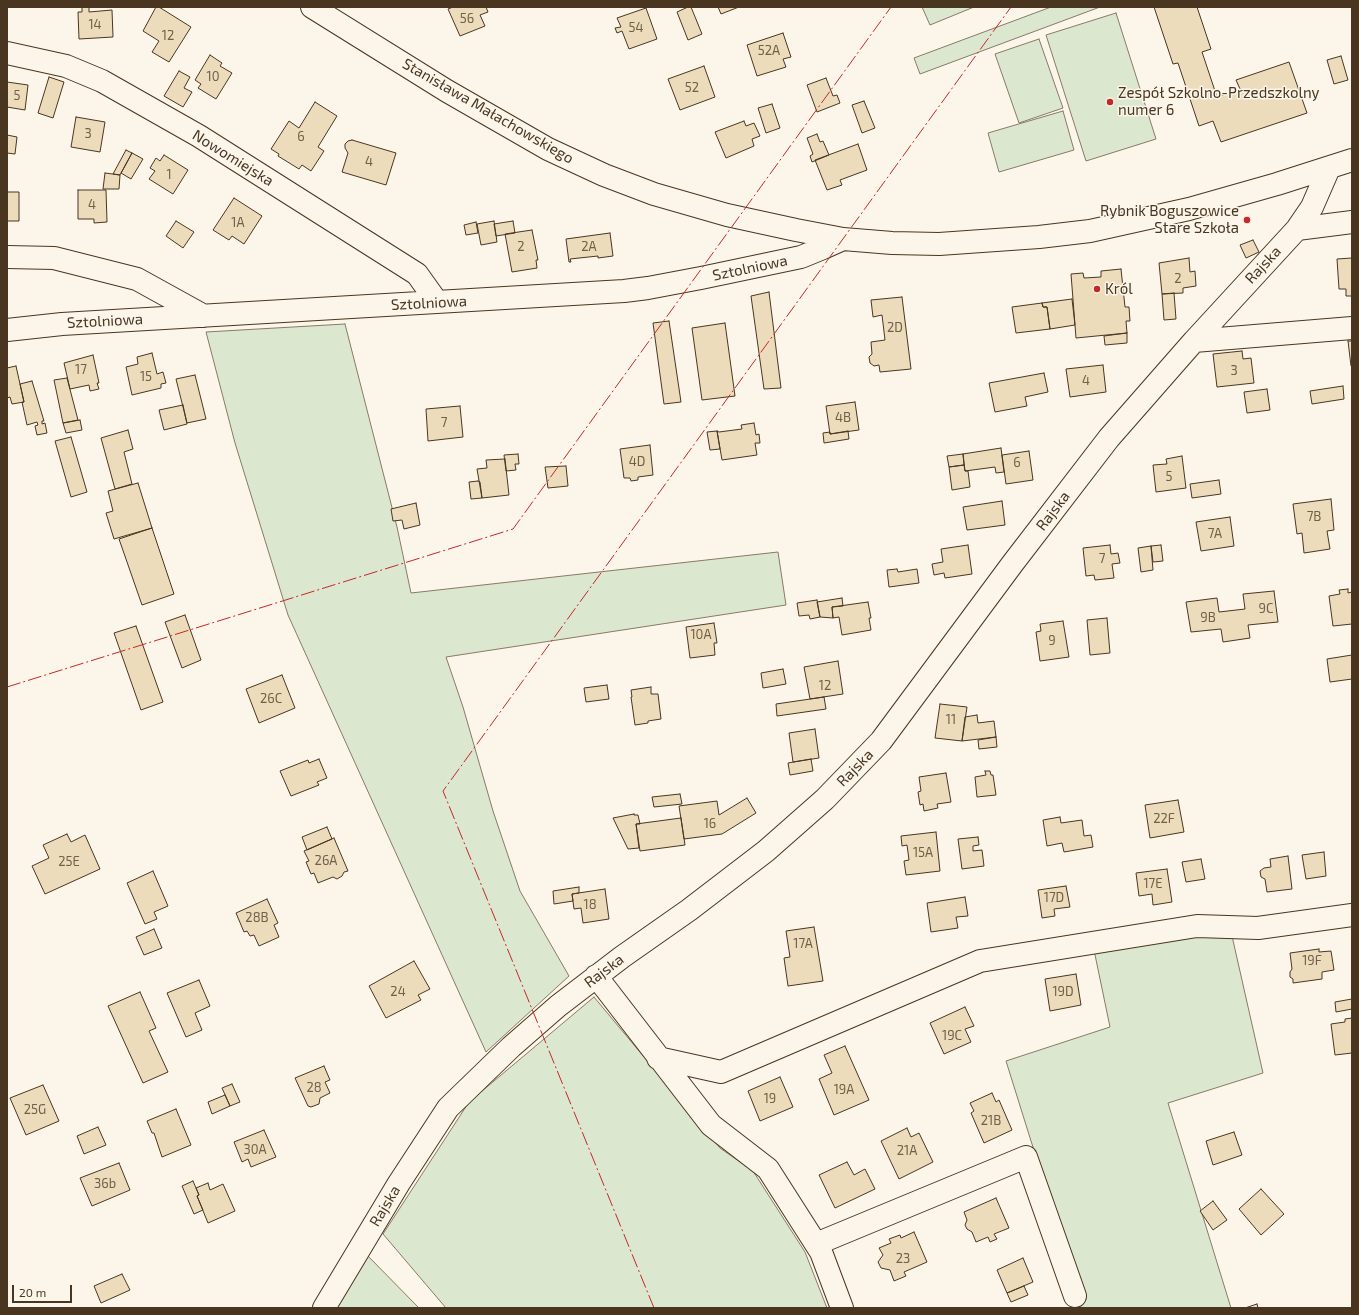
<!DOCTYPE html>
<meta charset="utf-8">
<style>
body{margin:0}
#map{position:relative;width:1359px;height:1315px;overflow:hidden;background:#fbf6e9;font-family:"Exo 2",sans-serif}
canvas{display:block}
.frame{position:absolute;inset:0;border:8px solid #4a3520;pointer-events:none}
.scale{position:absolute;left:12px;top:1285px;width:60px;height:18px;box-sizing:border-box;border:2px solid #4a3520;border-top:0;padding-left:5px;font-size:12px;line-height:14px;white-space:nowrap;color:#4a3520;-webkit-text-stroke:3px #fbf6e9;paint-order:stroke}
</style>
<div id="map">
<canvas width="1359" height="1315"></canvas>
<div class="frame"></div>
<div class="scale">20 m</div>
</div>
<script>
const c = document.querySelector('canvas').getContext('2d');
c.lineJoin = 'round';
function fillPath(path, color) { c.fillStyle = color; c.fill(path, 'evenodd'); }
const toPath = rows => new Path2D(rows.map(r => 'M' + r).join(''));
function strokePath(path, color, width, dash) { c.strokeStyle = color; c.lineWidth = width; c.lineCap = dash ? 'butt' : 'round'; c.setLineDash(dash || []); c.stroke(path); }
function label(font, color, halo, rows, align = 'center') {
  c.font = font + ' "Exo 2",sans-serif'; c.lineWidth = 3; c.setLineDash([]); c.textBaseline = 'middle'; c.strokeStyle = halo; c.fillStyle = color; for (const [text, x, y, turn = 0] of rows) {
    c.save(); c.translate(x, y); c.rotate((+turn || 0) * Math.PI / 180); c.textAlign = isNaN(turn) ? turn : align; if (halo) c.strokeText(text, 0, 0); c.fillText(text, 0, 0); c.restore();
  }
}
const green = toPath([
 [922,7,974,7,930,25,922,7],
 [1051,7,1100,7,920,74,914,58,1051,7],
 [1116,13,1156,139,1086,161,1046,35,1116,13],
 [1039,39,1063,108,1019,123,995,54,1039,39],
 [1063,111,1074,150,999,172,988,133,1063,111],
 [345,324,397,527,411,593,778,552,786,605,446,657,463,707,493,811,520,891,569,976,486,1052,288,615,235,443,206,332,345,324],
 [1207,933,1232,936,1263,1073,1168,1103,1231,1308,1074,1308,1073,1306,1084,1301,1031,1141,1006,1061,1110,1027,1094,950,1207,933],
 [594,997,720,1148,753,1171,805,1252,827,1308,446,1308,383,1234,469,1102,594,997],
 [366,1254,419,1308,335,1308,366,1254]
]);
const building = toPath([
 [82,7,89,7,89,12,112,10,113,37,79,39,78,12,82,12,82,7],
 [156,7,159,7,191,27,169,62,152,52,159,41,143,31,156,7],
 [453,7,486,7,488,12,480,15,485,26,460,36,448,9,453,7],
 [688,7,691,7,702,34,688,40,677,12,688,7],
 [718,7,739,7,721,14,718,7],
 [1154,7,1197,7,1211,49,1202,52,1217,97,1240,89,1236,80,1289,62,1307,113,1221,142,1213,121,1199,126,1178,63,1173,64,1154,7],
 [646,8,657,39,629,49,622,31,617,33,615,28,621,27,617,18,646,8],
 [783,33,791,57,783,59,786,67,757,76,747,45,783,33],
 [210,55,222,63,220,66,232,73,216,99,198,88,201,84,195,80,210,55],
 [1341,56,1348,80,1334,84,1327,60,1341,56],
 [704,66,715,97,680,110,668,79,704,66],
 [179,71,190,77,184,88,192,92,183,107,164,96,179,71],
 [49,77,64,82,53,118,38,113,49,77],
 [826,78,833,96,837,95,840,103,817,112,807,85,826,78],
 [7,82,28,85,25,110,7,107,7,82],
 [864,101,875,128,862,133,852,105,864,101],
 [315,102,337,116,318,147,324,151,311,171,302,165,299,169,278,156,279,154,271,149,289,121,299,128,315,102],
 [772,104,780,128,766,133,758,108,772,104],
 [76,117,105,122,100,152,71,147,76,117],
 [744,121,746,126,754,123,760,136,752,139,754,146,726,158,715,132,744,121],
 [817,134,820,142,823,141,829,155,812,162,810,156,813,154,807,138,817,134],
 [7,135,17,137,15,154,7,153,7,135],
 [352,140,396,153,386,185,342,172,348,153,345,148,345,144,348,141,352,140],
 [858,144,867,170,840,180,842,185,827,190,815,160,858,144],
 [126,150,132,153,120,175,113,174,126,150],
 [132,153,143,159,131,179,121,173,132,153],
 [164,155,188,170,173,194,149,179,155,171,150,168,156,158,160,161,164,155],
 [105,173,120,175,119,189,103,189,105,173],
 [78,190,106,190,107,222,94,223,94,219,78,219,78,190],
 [7,192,19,192,19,221,7,221,7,192],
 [234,198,262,216,244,244,232,236,229,240,213,230,234,198],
 [176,221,194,232,183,248,166,236,176,221],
 [494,221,497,242,481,245,477,224,494,221],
 [513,221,515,233,496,236,494,224,513,221],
 [476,222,478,233,466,235,464,225,476,222],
 [532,230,538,260,536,260,537,268,512,272,505,234,532,230],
 [610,233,613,256,598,258,598,256,570,259,571,262,569,262,566,239,610,233],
 [1253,240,1259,252,1246,258,1240,245,1253,240],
 [1189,258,1190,272,1195,271,1196,286,1183,288,1183,293,1162,294,1159,263,1189,258],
 [1352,258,1352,296,1346,296,1346,289,1339,289,1337,259,1352,258],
 [1121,269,1125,307,1129,307,1130,321,1126,321,1127,333,1076,338,1071,274,1083,273,1084,278,1101,277,1101,271,1121,269],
 [769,292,781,388,764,389,751,296,769,292],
 [1174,293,1176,319,1164,320,1162,294,1174,293],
 [902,297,911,369,880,372,879,365,874,366,870,363,869,357,872,354,871,342,885,340,882,315,873,317,871,300,902,297],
 [1072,299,1075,325,1050,329,1047,307,1043,307,1042,303,1072,299],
 [1042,303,1043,307,1047,307,1050,329,1016,333,1012,307,1042,303],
 [669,321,681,402,664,404,653,323,669,321],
 [725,323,735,396,702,400,692,328,725,323],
 [1127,333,1127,343,1105,345,1104,336,1127,333],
 [1348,341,1352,341,1352,366,1351,366,1348,341],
 [1242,351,1243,359,1251,358,1254,383,1217,387,1213,354,1242,351],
 [152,353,157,374,163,372,166,383,161,384,161,388,132,395,126,367,138,364,137,357,152,353],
 [93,355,99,383,97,383,99,389,90,391,89,385,70,389,64,363,93,355],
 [1103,365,1106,392,1070,397,1066,369,1103,365],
 [16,366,24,402,12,404,10,397,7,398,7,368,16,366],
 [1044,373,1048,392,1025,397,1027,406,995,412,989,383,1044,373],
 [195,375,206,419,187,423,176,379,195,375],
 [67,378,78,420,63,423,54,380,67,378],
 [32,381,44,421,42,421,42,424,45,423,47,433,37,435,35,426,38,425,37,422,27,425,22,402,24,402,20,384,32,381],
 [1343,386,1344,399,1312,404,1310,391,1343,386],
 [1267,389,1270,410,1247,413,1244,392,1267,389],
 [855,402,859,430,830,434,826,406,855,402],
 [183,405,187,424,164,430,159,410,183,405],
 [460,406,463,437,428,441,426,409,460,406],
 [80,420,82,430,66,433,63,423,80,420],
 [754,423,756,435,759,434,760,443,755,443,757,455,722,460,717,431,719,432,742,429,741,425,754,423],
 [128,430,133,449,124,452,132,484,115,489,101,438,128,430],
 [717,431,720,449,710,450,707,432,717,431],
 [848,431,849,439,824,443,823,433,830,432,830,434,848,431],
 [71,437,87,492,71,497,55,441,71,437],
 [650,445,653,475,638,477,638,480,631,481,630,478,624,478,620,449,650,445],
 [1001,448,1004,472,996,473,995,467,965,471,963,454,1001,448],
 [1029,451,1033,480,1006,484,1002,455,1029,451],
 [518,454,519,464,515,464,516,470,506,471,504,455,518,454],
 [963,454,964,465,949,467,947,456,963,454],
 [1182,456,1186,488,1156,492,1153,465,1167,464,1166,459,1182,456],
 [505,459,509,495,482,498,477,469,487,468,486,460,505,459],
 [964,465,965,471,968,471,970,487,952,490,949,467,964,465],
 [566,466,568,486,548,488,545,467,566,466],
 [1219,480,1221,494,1192,498,1190,484,1219,480],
 [478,481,480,482,482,498,471,499,469,482,478,481],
 [138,483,152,528,114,539,106,513,113,511,108,491,138,483],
 [1331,499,1334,530,1327,531,1330,549,1304,553,1302,533,1297,534,1293,504,1331,499],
 [1002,501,1005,525,967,530,963,507,1002,501],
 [416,503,420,525,404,529,402,520,393,521,391,509,416,503],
 [1230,517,1234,546,1201,551,1196,522,1230,517],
 [152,528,174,594,142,605,119,539,152,528],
 [968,545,972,574,945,578,944,573,934,575,932,564,943,562,941,549,968,545],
 [1110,545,1111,554,1118,553,1120,563,1112,564,1114,578,1095,580,1094,575,1086,576,1083,548,1110,545],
 [1161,545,1163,561,1153,562,1151,546,1161,545],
 [1151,546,1153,570,1141,572,1138,548,1151,546],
 [897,569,898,572,917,569,919,583,889,587,887,570,897,569],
 [1348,589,1348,593,1352,592,1352,624,1333,626,1329,596,1340,594,1339,590,1348,589],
 [1274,591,1278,622,1248,625,1250,638,1223,642,1221,629,1191,632,1186,602,1217,598,1219,612,1245,609,1243,594,1274,591],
 [842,598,843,606,832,607,833,618,820,617,817,602,842,598],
 [817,600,820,617,810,619,809,615,799,616,797,603,817,600],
 [868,602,871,618,869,618,871,630,842,635,839,617,833,618,832,607,868,602],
 [185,615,201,660,182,668,165,622,185,615],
 [1107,618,1110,653,1090,655,1087,620,1107,618],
 [1063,621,1069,657,1040,661,1036,632,1041,631,1040,624,1063,621],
 [714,623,717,643,714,643,715,655,690,658,686,627,714,623],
 [136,626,163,702,141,710,114,633,136,626],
 [1352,655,1352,679,1330,682,1327,659,1352,655],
 [838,661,843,694,810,699,804,667,838,661],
 [783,669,786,684,763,688,761,673,783,669],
 [282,675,295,708,259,723,246,689,282,675],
 [607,685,609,699,586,702,584,688,607,685],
 [651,687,651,694,658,694,661,719,648,721,648,723,635,725,631,697,632,697,631,690,651,687],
 [824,697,826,709,777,716,776,704,824,697],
 [940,704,967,707,962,741,935,738,940,704],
 [977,715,978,723,994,721,996,737,962,741,965,717,977,715],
 [815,729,819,758,793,762,789,733,815,729],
 [996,737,997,747,979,749,978,740,996,737],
 [319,759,327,778,317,782,319,785,291,796,280,771,308,760,309,763,319,759],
 [811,759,813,771,790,775,788,763,811,759],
 [985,771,990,771,991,775,993,775,996,795,977,797,975,777,986,775,985,771],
 [946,773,951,802,937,804,938,808,924,811,923,804,920,805,918,792,921,791,919,777,946,773],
 [680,794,682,804,654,807,652,797,680,794],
 [747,798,756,813,722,834,684,839,679,806,717,801,719,815,747,798],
 [1178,800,1184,832,1150,838,1145,805,1178,800],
 [634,814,634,815,638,815,640,824,636,824,639,848,628,849,613,818,634,814],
 [1060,817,1061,823,1082,820,1084,836,1091,835,1093,847,1064,852,1062,843,1047,846,1043,820,1060,817],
 [681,818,685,845,640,851,636,824,681,818],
 [327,827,332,839,307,850,302,837,327,827],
 [936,832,940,871,906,875,904,861,909,860,907,845,902,846,901,836,936,832],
 [67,834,71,842,85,835,100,869,45,894,32,866,49,858,43,845,67,834],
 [978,837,979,845,973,846,973,851,982,850,984,866,962,869,958,839,978,837],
 [334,838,348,871,344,872,342,876,337,879,333,877,318,883,314,873,311,874,306,862,309,861,304,851,334,838],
 [1324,852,1326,876,1306,879,1302,855,1324,852],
 [1288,856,1292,889,1267,892,1265,879,1261,877,1260,871,1264,868,1271,867,1270,859,1288,856],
 [1201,859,1205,879,1186,882,1182,862,1201,859],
 [1167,869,1172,902,1153,905,1152,894,1139,896,1136,873,1167,869],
 [153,871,168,906,154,912,157,919,145,924,127,883,153,871],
 [1066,886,1070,907,1054,909,1055,916,1042,918,1038,890,1066,886],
 [579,887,579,893,572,894,573,901,554,904,553,891,579,887],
 [605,889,609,919,583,923,581,908,574,909,572,894,605,889],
 [965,897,968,916,956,917,958,928,931,932,927,903,965,897],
 [267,899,278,923,274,925,279,937,259,946,254,935,250,936,247,931,244,932,236,913,267,899],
 [814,927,823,981,788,986,784,958,790,957,786,931,814,927],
 [154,929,162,948,144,955,136,937,154,929],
 [1319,949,1319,952,1331,951,1334,970,1322,972,1322,979,1293,983,1293,979,1290,977,1290,972,1292,969,1290,953,1319,949],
 [414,961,430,989,418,995,421,1000,386,1018,369,986,414,961],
 [1076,974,1081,1005,1050,1011,1045,979,1076,974],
 [199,980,210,1006,195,1013,202,1030,186,1037,167,993,199,980],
 [140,992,156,1028,149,1031,168,1072,143,1083,108,1006,140,992],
 [1352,999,1352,1009,1336,1012,1335,1002,1352,999],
 [965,1007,974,1026,965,1029,971,1042,944,1054,930,1023,965,1007],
 [1352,1018,1352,1053,1335,1055,1331,1024,1345,1022,1345,1019,1352,1018],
 [845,1046,869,1100,834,1115,819,1079,832,1073,824,1055,845,1046],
 [324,1066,330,1080,325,1082,330,1093,320,1098,319,1104,311,1107,308,1106,295,1078,324,1066],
 [780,1077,793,1107,760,1121,748,1091,780,1077],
 [232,1084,240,1102,230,1106,222,1088,232,1084],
 [43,1085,59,1121,26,1135,10,1098,43,1085],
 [992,1093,996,1102,999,1100,1012,1130,984,1143,971,1113,974,1111,970,1103,992,1093],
 [225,1095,230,1106,212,1114,208,1102,225,1095],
 [176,1109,191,1145,162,1157,154,1133,152,1133,147,1121,176,1109],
 [98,1127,106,1145,84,1154,77,1136,98,1127],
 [907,1128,911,1137,919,1133,933,1162,899,1179,881,1141,907,1128],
 [264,1130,276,1157,251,1167,248,1159,242,1162,234,1142,264,1130],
 [1234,1132,1242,1155,1213,1165,1206,1141,1234,1132],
 [847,1162,854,1175,865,1169,875,1189,835,1208,819,1175,847,1162],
 [119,1163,130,1190,92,1206,80,1178,119,1163],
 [193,1181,199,1195,197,1196,203,1210,194,1214,182,1186,193,1181],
 [208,1183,210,1190,223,1184,235,1211,208,1223,197,1196,199,1195,196,1188,208,1183],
 [1261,1189,1284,1214,1261,1235,1239,1209,1261,1189],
 [996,1198,1009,1228,994,1234,997,1239,990,1242,988,1237,976,1242,972,1232,967,1229,965,1225,967,1220,964,1212,996,1198],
 [1213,1201,1227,1220,1213,1230,1200,1211,1213,1201],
 [914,1232,927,1262,904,1272,906,1276,894,1281,890,1270,881,1268,878,1262,883,1255,879,1248,891,1243,889,1239,900,1235,901,1238,914,1232],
 [1023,1258,1033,1282,1007,1293,997,1270,1023,1258],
 [122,1274,130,1290,101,1303,94,1286,122,1274],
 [1024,1286,1028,1295,1011,1302,1007,1293,1024,1286],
 [1257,1304,1258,1308,1245,1308,1257,1304]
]);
const minor = toPath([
 [312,7,447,91,548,149,604,175,654,194,727,215,796,230,843,239,892,243,939,244,1039,237,1090,231,1189,209,1277,184,1352,160],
 [7,53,66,66,102,81,199,136,417,274,437,302],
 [1297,229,1352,222],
 [7,257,54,258,137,279,204,316],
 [7,330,62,324,624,291,648,288,701,278,801,257,823,248,843,239],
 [1194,341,1352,328],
 [596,976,711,1125,768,1169,821,1252,842,1308],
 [658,1058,721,1072,980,961,1197,926,1258,928,1352,915],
 [816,1244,1026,1157,1075,1296],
 [324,1308,399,1183,448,1108,511,1047,558,1006,622,957,689,910,766,851,825,799,881,741,1013,563,1109,438,1194,341,1297,229,1312,207,1329,168]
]);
const power = toPath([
 [7,687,513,529,891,7],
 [654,1308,443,791,1011,7]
]);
const markers = [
 [1110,102,4,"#c62828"],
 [1247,220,4,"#c62828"],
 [1097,289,4,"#c62828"]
];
const numberNames = [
 ["56",467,19],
 ["14",95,25],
 ["54",636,28],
 ["12",168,36],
 ["52A",769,51],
 ["10",213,77],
 ["52",692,88],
 ["5",17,96],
 ["3",88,134],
 ["6",301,137],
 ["4",369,162],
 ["1",169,175],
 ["4",92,205],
 ["1A",238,223],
 ["2",521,247],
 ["2A",589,247],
 ["2",1178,279],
 ["2D",895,328],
 ["17",81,370],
 ["3",1234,371],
 ["15",146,377],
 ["4",1086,381],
 ["4B",843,418],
 ["7",444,423],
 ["4D",637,462],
 ["6",1017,463],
 ["5",1169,477],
 ["7B",1314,517],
 ["7A",1215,534],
 ["7",1102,559],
 ["9C",1266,609],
 ["9B",1208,618],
 ["10A",701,635],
 ["9",1052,641],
 ["12",825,686],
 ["26C",271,699],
 ["11",951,720],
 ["22F",1164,819],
 ["16",710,824],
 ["15A",923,853],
 ["26A",326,861],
 ["25E",69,862],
 ["17E",1153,884],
 ["17D",1054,898],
 ["18",590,905],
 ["28B",257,918],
 ["17A",803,944],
 ["19F",1312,961],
 ["24",398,992],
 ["19D",1063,992],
 ["19C",952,1036],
 ["28",314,1088],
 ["19A",844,1090],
 ["19",770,1099],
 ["25G",35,1110],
 ["21B",991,1121],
 ["30A",255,1150],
 ["21A",907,1151],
 ["36b",105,1184],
 ["23",903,1259]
];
const poiNames = [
 ["Zespół Szkolno-Przedszkolny",1118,93],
 ["numer 6",1118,110],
 ["Rybnik Boguszowice",1239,211,"right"],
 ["Stare Szkoła",1239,228,"right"],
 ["Król",1105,289]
];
const streetNames = [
 ["Stanisława Małachowskiego",488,111,30],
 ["Nowomiejska",233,158,32],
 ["Rajska",1263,265,-47],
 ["Sztolniowa",750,268,-12],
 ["Sztolniowa",429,303,-3],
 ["Sztolniowa",105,321,-3],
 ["Rajska",1053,511,-53],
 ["Rajska",855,768,-46],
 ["Rajska",604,971,-37],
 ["Rajska",385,1206,-59]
];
fillPath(green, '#dce7d0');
strokePath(green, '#887966', 1);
fillPath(building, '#ecdcbc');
strokePath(building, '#4a3520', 1);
strokePath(minor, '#4a3520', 24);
strokePath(minor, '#fbf6e9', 22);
strokePath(power, '#c62828', 1, [14, 3, 2, 3]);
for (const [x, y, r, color] of markers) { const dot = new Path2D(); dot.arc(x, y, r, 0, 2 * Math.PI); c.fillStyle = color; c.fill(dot); strokePath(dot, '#fbf6e9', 1.5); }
label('13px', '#725f47', null, numberNames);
label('15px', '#4a3520', '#fbf6e9', poiNames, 'left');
label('15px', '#4a3520', '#fbf6e9', streetNames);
</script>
